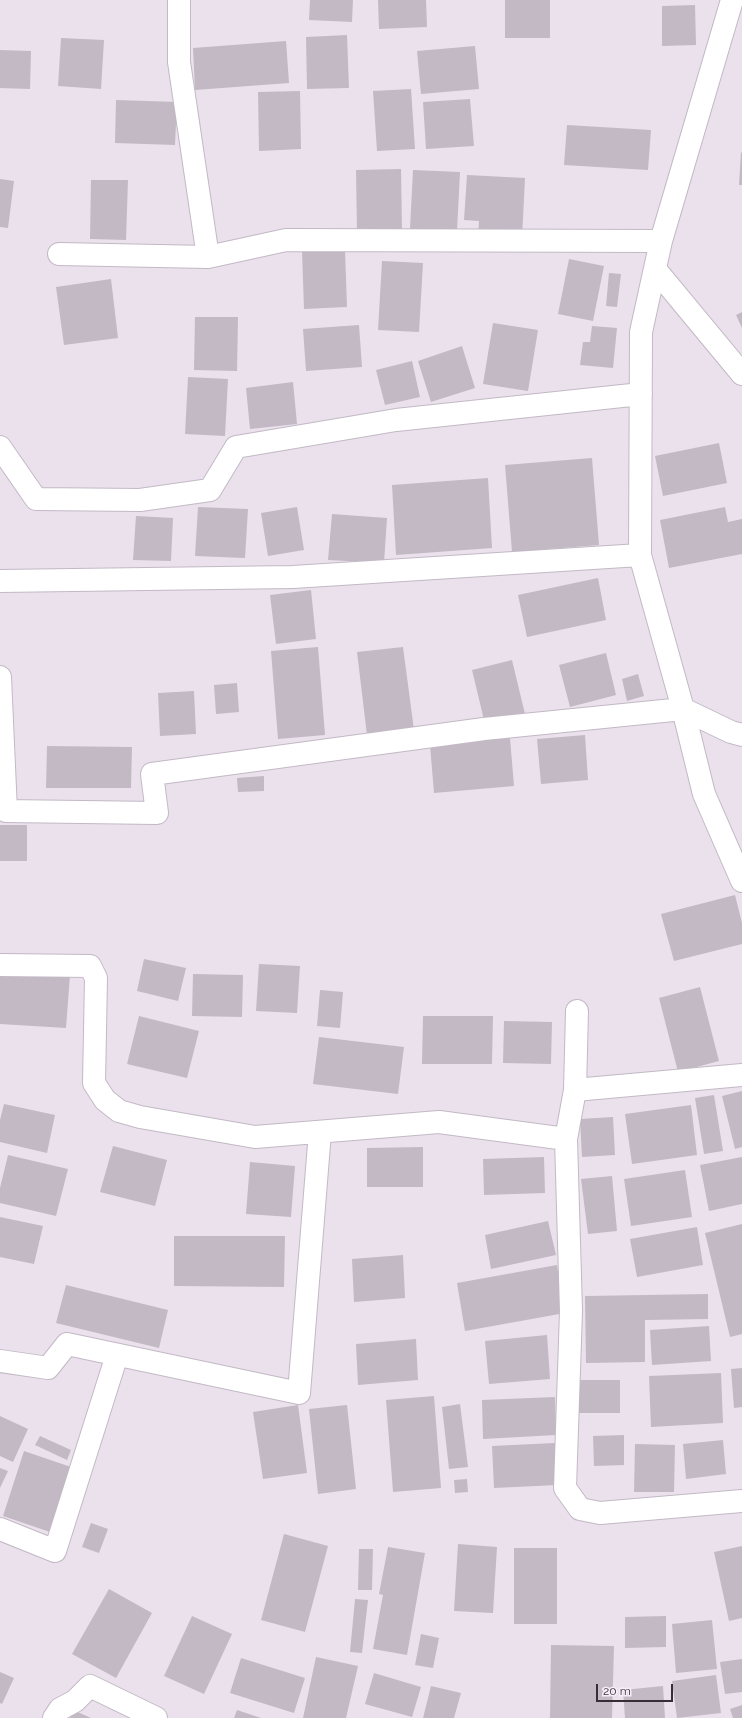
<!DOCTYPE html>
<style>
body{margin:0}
#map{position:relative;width:742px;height:1718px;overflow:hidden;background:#ebe1ed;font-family:Raleway,sans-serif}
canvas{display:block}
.scale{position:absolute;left:596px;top:1684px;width:77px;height:18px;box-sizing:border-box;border:2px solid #332f34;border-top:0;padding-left:5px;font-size:12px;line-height:14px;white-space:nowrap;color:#332f34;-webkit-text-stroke:3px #f8eefb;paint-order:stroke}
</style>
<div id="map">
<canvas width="742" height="1718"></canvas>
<div class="scale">20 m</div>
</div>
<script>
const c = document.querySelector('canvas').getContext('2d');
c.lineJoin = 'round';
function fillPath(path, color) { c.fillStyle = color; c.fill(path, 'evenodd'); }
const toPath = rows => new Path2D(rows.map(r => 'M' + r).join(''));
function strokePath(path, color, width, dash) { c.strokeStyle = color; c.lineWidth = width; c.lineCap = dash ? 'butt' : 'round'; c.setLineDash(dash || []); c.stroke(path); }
const building = toPath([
 [310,0,353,0,352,22,309,20],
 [378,0,426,0,427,27,379,29],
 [505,0,550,0,550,38,505,38],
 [695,5,696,45,662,46,662,6],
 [347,35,349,88,307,89,306,37],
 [61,38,104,40,101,89,58,86],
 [286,41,289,83,195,90,193,48],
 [475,46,479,89,421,94,417,51],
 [0,50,31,51,30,89,0,88],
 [411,89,415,149,377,151,373,91],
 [300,91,301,149,259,151,258,92],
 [470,99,474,146,426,149,423,102],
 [116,100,177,102,175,145,115,143],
 [567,125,651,130,648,170,564,165],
 [741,152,742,153,742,185,739,185],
 [401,169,402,232,357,233,356,170],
 [413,170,460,172,457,231,410,229],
 [467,175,525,178,522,238,478,236,479,221,464,220],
 [0,179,14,181,8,228,0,227],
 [91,180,128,180,126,240,90,239],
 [345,250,347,307,304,309,302,251],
 [569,259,604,266,593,321,558,314],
 [382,261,423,263,419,332,378,330],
 [609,273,621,274,617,307,606,306],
 [111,279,118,338,64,345,56,287],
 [742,312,742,328,736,315],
 [195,317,238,317,237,371,194,370],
 [493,323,538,330,528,391,483,384],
 [359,325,362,367,306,371,303,329],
 [592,326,617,328,613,368,580,365,583,342,590,342],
 [462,346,475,388,431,402,418,361],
 [412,361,420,397,385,405,376,370],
 [188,377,228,379,225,436,185,434],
 [293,382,297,424,250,429,246,388],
 [719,443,727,483,663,496,655,456],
 [592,458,599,545,512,552,505,465],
 [488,478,492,548,396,555,392,485],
 [198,507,248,509,245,558,195,556],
 [297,507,304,550,268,556,261,513],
 [725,507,728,522,742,519,742,554,669,568,660,520],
 [332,514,387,518,384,563,328,560],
 [136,516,173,518,171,561,133,560],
 [598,578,606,620,527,637,518,595],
 [311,590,316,639,276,644,270,595],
 [318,647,325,735,278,739,271,651],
 [403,647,414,730,367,735,357,652],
 [606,653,616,695,570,707,559,665],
 [512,660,525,714,485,724,472,670],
 [638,674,644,696,627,701,622,679],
 [237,683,239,712,216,714,214,685],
 [194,691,196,734,160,736,158,693],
 [585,735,588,780,541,784,537,739],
 [510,738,514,786,434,793,430,745],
 [47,746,132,747,131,788,46,788],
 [264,776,264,791,238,792,237,778],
 [0,825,27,825,27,861,0,861],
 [735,895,742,923,742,944,674,961,661,914],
 [144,959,186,968,178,1001,137,991],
 [259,964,300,966,297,1013,256,1011],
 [0,970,70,975,66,1028,0,1024],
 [193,974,243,975,242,1017,192,1016],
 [700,987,719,1061,678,1072,659,998],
 [320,990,343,992,340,1028,317,1026],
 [139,1016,199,1031,187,1078,127,1064],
 [423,1016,493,1016,492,1064,422,1064],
 [504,1021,552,1022,551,1064,503,1063],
 [319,1037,404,1047,398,1094,313,1084],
 [742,1091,742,1147,735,1149,722,1096],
 [714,1095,723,1151,704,1154,695,1098],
 [4,1104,55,1115,47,1153,0,1142,0,1120],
 [691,1105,697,1155,632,1164,625,1114],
 [613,1117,615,1155,582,1157,580,1119],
 [113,1146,167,1160,155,1206,100,1192],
 [423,1147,423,1187,367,1187,367,1148],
 [8,1155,68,1169,56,1216,0,1203,0,1188],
 [544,1157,545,1193,484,1195,483,1159],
 [742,1157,742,1204,709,1211,700,1165],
 [250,1162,295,1166,291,1217,246,1214],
 [685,1170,692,1217,631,1226,624,1179],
 [612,1176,617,1231,588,1234,581,1179],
 [0,1217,43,1226,34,1264,0,1257],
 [548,1221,556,1255,491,1269,485,1235],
 [742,1224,742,1334,730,1337,705,1233],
 [697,1227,703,1265,637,1277,630,1239],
 [174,1236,285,1236,284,1287,174,1286],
 [403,1255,405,1298,354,1302,352,1259],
 [557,1265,565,1313,465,1331,457,1283],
 [66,1285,168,1310,159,1348,56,1323],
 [708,1294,708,1319,645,1320,645,1362,586,1363,585,1296],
 [709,1326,711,1361,652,1365,650,1330],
 [547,1335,550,1379,489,1384,485,1341],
 [416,1339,418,1380,358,1385,356,1344],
 [742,1368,742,1407,734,1408,731,1369],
 [721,1373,723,1423,651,1427,649,1376],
 [575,1380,620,1380,620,1413,575,1413],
 [434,1396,441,1488,393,1492,386,1400],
 [555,1397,556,1435,483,1439,482,1400],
 [460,1404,468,1467,449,1469,442,1407],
 [298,1405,307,1473,263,1479,253,1412],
 [347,1405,356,1489,318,1494,309,1409],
 [0,1416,28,1429,13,1462,0,1456],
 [624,1435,624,1465,594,1466,593,1436],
 [40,1436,71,1450,67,1460,35,1445],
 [723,1440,726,1474,686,1479,683,1444],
 [555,1443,557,1485,494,1488,492,1446],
 [635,1444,675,1445,674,1492,634,1492],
 [24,1451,71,1467,50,1532,3,1516],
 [0,1468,8,1471,0,1488],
 [467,1479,468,1492,455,1493,454,1480],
 [91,1523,108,1529,99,1553,82,1547],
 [284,1534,328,1546,305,1632,261,1620],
 [458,1544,497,1547,493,1613,454,1611],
 [742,1546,742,1618,729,1621,714,1552],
 [388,1547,425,1553,407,1655,373,1649,383,1595,379,1594],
 [514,1548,557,1548,557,1624,514,1624],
 [359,1549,373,1549,372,1590,358,1590],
 [109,1589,152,1613,116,1678,72,1654],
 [355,1599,368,1600,362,1653,350,1652],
 [192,1616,232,1634,204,1694,164,1676],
 [666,1616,666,1647,625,1648,625,1617],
 [712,1620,717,1669,676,1673,672,1624],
 [421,1634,439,1638,433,1668,415,1665],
 [551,1645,614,1646,612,1718,550,1718],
 [316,1657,358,1666,346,1718,303,1718],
 [241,1658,305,1678,294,1713,230,1693],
 [742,1659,742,1692,725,1694,720,1662],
 [0,1672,14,1678,2,1704,0,1703],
 [374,1673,421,1687,412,1717,365,1704],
 [716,1675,721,1713,677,1718,672,1681],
 [431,1686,461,1693,454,1718,423,1718],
 [663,1686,665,1718,625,1718,623,1690],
 [742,1705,742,1718,733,1718,730,1709],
 [73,1710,91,1718,70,1718],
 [237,1710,261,1718,234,1718]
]);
const street = toPath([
 [179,0,179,62,208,257],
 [732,0,661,241,641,332,640,555,683,709,704,794,742,881],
 [59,254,208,257,286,240,661,241],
 [655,269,742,374],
 [0,447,36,499,140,500,210,490,236,447,396,420,641,394],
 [0,581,293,577,640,555],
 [0,677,6,811,157,813,152,774,484,729,683,709,731,732,742,735],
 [0,965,90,966,96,978,94,1083,105,1100,119,1111,140,1117,255,1137,439,1122,566,1139],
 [577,1011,575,1090,566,1139,571,1311,565,1488,580,1509,600,1513,742,1501],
 [575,1090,742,1075],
 [0,1361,48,1368,67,1344,299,1393,320,1132],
 [0,1529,55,1551,117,1355],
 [54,1718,60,1709,75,1701,90,1686,156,1718]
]);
fillPath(building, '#c2b9c4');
strokePath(street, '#c2b9c5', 24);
strokePath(street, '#fff', 22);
</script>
